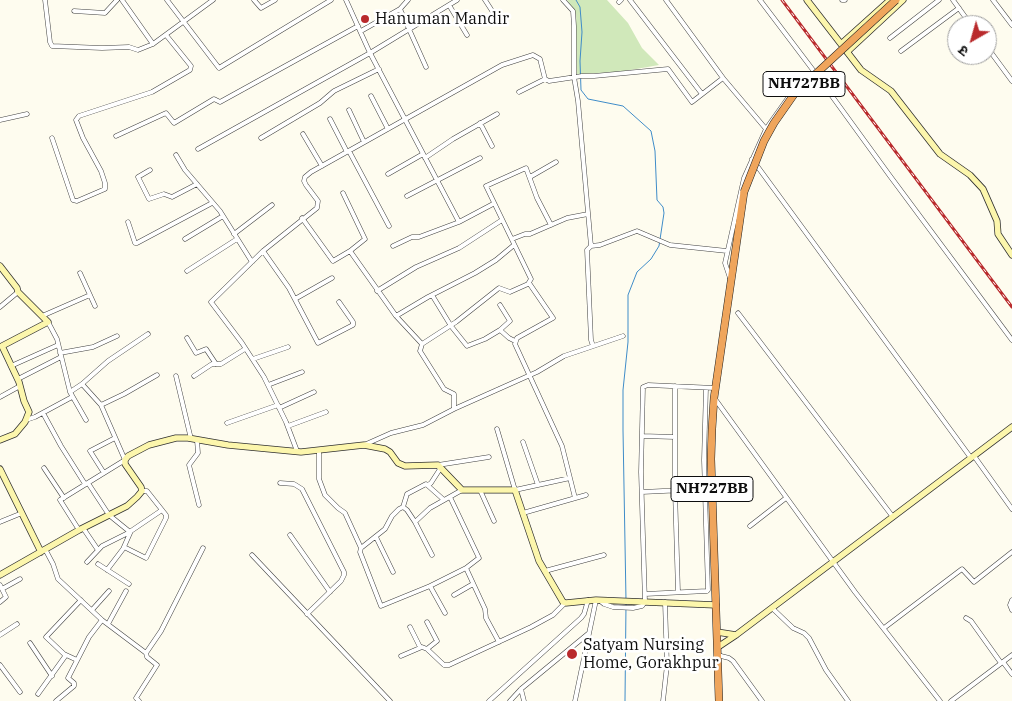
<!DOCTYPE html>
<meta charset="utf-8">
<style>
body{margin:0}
#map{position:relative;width:1012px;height:701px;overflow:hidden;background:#fefcef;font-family:"IBM Plex Serif","Noto Sans Devanagari",serif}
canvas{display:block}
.north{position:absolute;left:947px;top:15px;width:50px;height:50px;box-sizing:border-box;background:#fff;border:1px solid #9f9f9f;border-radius:50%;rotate:218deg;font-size:14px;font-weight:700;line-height:20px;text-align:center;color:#0e0e0e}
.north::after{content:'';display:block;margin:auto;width:18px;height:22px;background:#b92a2c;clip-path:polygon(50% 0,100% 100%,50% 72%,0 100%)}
</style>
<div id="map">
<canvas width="1012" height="701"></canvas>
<div class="north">उ</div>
</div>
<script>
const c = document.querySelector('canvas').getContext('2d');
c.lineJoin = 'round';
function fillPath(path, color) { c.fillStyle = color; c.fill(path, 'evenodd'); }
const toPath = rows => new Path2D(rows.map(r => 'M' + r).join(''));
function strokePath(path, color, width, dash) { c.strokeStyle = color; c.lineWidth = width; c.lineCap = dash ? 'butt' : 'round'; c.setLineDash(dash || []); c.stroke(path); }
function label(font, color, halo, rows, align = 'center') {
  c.font = font + ' "IBM Plex Serif",serif'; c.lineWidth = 5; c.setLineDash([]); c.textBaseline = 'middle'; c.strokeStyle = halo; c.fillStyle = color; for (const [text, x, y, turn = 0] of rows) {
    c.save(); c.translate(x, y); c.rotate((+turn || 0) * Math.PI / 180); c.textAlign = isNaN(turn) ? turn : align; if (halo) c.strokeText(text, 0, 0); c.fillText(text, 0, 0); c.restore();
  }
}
const green = toPath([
 [567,0,607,0,628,23,642,48,659,65,619,72,577,74,576,15]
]);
const stream = toPath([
 [576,0,580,7,582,32,580,61,581,90,588,99,623,106,651,131,655,151,657,200,663,207,664,213,659,246,651,259,637,272,628,295,628,342,623,390,623,430,626,600],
 [625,701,626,604]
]);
const street = toPath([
 [45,0,50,42,52,46,102,48,129,47,138,50,153,44,213,0],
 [122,0,153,44],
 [167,0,219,68,331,0],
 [254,0,261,8,275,0],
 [346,0,370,53,459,222],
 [408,0,400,9,426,67],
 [485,0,500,23],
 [563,0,573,11,574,26,574,77,578,101,591,246,600,245,637,231,670,245,727,251],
 [630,0,702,94],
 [666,0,723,78],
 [760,0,813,70,890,176,1012,340],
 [842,0,845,0],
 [953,0,971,25],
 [993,0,1012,25],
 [619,2,621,0],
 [449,5,467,35],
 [74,11,105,13,117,0],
 [361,31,400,9],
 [890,38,939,0],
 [987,47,1012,81],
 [901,51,959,8],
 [519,92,545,79],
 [371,96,388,129],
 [349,110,364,142],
 [330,119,347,152],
 [0,120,27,114],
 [480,123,492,146],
 [303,134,322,166],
 [116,136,166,113,174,123,214,99,220,102,358,26],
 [52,138,73,200,77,201,105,189,105,183,101,171,83,138,76,120,79,116,152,92,190,70,191,66,166,35],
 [261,138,320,103,334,91,379,69],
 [198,149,370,53,457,0],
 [349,151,389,226],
 [176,155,185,170,220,211,252,262],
 [425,158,453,139,497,114],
 [752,159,971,458],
 [150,170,138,177,149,199,164,194,172,197,197,184],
 [388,174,423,154],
 [530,177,556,162],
 [343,193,365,239,350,251],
 [407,196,480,158],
 [302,218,333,261,350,251,396,316,422,344],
 [128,222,135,243,137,243,212,203],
 [234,234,272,205],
 [185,239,223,216],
 [512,239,525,234,530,234,567,218,588,214],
 [393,246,412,237,419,237,459,222,493,204],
 [591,246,587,250,591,340,593,346],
 [263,251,289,288,318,343,353,325,353,322,339,302],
 [187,271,237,239],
 [80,273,95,306],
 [730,278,725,263,744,178,766,129,788,98],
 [529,283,553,318,517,338,515,344,562,446,575,498],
 [377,291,416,267,459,248,502,220],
 [432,295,451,326,467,346,485,339,500,330,509,338,515,341],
 [295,299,332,278],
 [0,307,18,292],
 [738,313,893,517],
 [42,316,90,295],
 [396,316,428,297,475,273,496,260,514,245],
 [48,322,57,339,70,392,86,420],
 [500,330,510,321,500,305],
 [187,338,196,353,206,349,216,364],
 [60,353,93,347,117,336],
 [253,359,288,347],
 [11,366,58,345],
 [176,376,191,439],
 [194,376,212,364,221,364,245,349],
 [18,379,61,357],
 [268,385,302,372],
 [675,386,675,490,678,592],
 [70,392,82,384,108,361,148,334],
 [0,397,20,386],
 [715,399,855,592,940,701],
 [101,405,124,394,157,375],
 [279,408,314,392],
 [454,409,454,394,444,389,420,351,422,344,456,322,499,288,510,292,528,284,531,279,486,186,526,168,537,198,551,225],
 [43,413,61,446,85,484],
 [26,420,35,417,72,397],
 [227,423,278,405],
 [288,426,326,412],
 [497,429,515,490,570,478],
 [642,436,675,437],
 [197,440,198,453,189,465,199,505],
 [523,442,538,485],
 [364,445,391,433,423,425,454,409,537,372,564,356,623,336],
 [319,450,319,479,325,495,338,508,345,513,361,548],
 [297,451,286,422,264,377,242,343,211,302,263,251,317,208,318,201,306,185,304,181,305,177,311,172,502,65,533,55,540,59,545,79,549,81,582,76,594,76,668,69,692,102,723,78,766,129],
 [974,456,1012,509],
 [44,468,64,498],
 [104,473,90,451,115,438],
 [280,483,294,484,302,489,344,572,344,575,341,581,307,614],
 [428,485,431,483,440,469,438,465,489,457],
 [480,490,494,521],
 [642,492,705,489],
 [403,507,407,494,426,484,444,500],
 [523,513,586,495],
 [0,522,22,513],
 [415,522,430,508,462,490],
 [750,526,786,498],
 [83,528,98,550],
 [79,530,60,500,125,460,101,405,82,384],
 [290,535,330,592],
 [376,537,393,572],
 [124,547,146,558,166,518,166,515,147,491,142,491],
 [45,549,53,564,58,579,102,620,146,653,161,631,203,548],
 [252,555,390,701],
 [432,555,415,522,407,510,403,507,399,509,392,516,385,529,361,548,360,552,381,606,430,586,466,568,479,558,450,497],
 [87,562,102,546,130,532,109,515,88,483],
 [98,564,129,584],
 [466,568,485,609,486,618,499,642],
 [107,570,123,549,131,531,162,510],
 [545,571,604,555],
 [0,585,6,597,0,602],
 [430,586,445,613],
 [2,589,20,579],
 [645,594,707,591,708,590,704,460,706,388],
 [454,595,473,584],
 [599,600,604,604,613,607,633,608,642,606,645,602,641,472,643,387,648,385,715,388],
 [1012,600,1010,605,1012,610],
 [772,608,793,628,804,633,809,638,826,670,848,701],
 [92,610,109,591],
 [966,618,971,621,1001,663],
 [427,622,437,641,427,649],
 [108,624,126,591],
 [410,627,420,647],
 [884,628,962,569,974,582,1012,552],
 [0,635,17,624],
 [30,643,52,676],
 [717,655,729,658,733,661,762,701],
 [401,656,422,647,427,649,444,665,449,665,531,627,553,615,565,603],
 [77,660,64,654,46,637,81,600],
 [1003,662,1012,674],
 [0,665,20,692],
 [521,689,524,701],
 [38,694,66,655],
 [56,701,74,686,74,683,68,678,89,637,102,620],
 [139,701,136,698,157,665,147,657,146,653],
 [489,701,581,618,584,614,588,600],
 [510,701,521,689,589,633],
 [575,701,596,600],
 [663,701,667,665,665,602],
 [951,701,1012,655]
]);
const secondary = toPath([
 [807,0,841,44,890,0],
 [841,44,861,70,891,91,940,154,970,175,983,189,997,221,998,234,1012,255],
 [847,52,903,0],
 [0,266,17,288,18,292,48,322,2,346,19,382,24,401,29,412,25,422,15,434,0,440],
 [0,469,41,552],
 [0,575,79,530,127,506,137,497,142,491,141,487,125,464,125,460,128,456,149,445,176,438,188,438,228,445,301,452,364,445,385,449,390,452,398,463,405,466,438,465,462,490,515,490,539,561,563,602,566,603,596,600,716,605],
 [717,632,736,635],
 [718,647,736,635,1012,427]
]);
const highway = toPath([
 [719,701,711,459,712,429,714,398,744,192]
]);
const rail = toPath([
 [782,0,1012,307]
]);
const highwayBridge = toPath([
 [744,192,764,141,774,123,795,93,896,0]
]);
const markers = [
 [365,19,5,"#b92a2c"],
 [572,654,6,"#b92a2c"]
];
const shields = [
 [804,84,82],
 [712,489,82]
];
const shieldNames = [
 ["NH727BB",804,84],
 ["NH727BB",712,489]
];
const poiNames = [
 ["Hanuman Mandir",375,19],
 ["Satyam Nursing",583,645],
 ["Home, Gorakhpur",583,663]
];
fillPath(green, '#d0e8ba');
strokePath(stream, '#3f8cc8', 1);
strokePath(street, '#414141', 5);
strokePath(secondary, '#303030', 7);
strokePath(highway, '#1f1f1f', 8);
strokePath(street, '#fff', 4);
strokePath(secondary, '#fcf6ac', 5.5);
strokePath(highway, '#efa55c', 7);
strokePath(rail, '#b92a2c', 3);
strokePath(rail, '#fff', 1, [4]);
strokePath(highwayBridge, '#1f1f1f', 8, []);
strokePath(highwayBridge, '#efa55c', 7);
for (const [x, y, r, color] of markers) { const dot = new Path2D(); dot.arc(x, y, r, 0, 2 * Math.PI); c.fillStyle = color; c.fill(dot); strokePath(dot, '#fff', 2); }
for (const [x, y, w] of shields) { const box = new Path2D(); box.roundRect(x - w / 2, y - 12.5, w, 25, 4); c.fillStyle = '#fff'; c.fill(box); strokePath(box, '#0e0e0e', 1); }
label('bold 15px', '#0e0e0e', null, shieldNames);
label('16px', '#0e0e0e', '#fff', poiNames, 'left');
</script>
